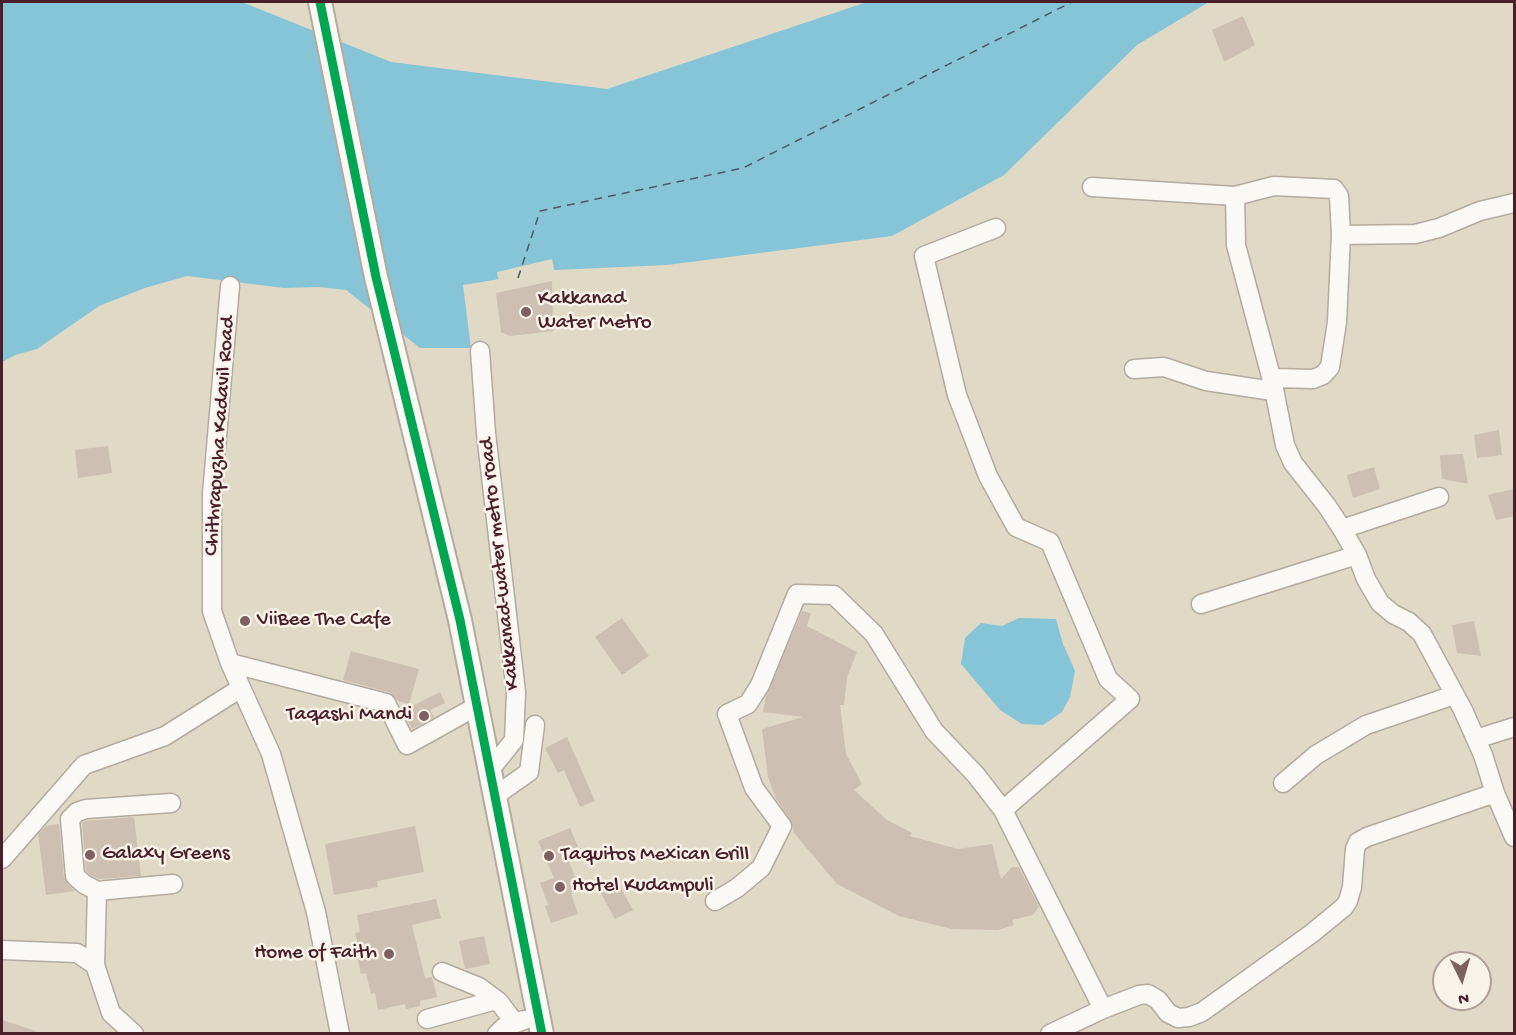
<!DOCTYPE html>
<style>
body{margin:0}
#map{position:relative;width:1516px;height:1035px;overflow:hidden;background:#e0d9c6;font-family:"Gochi Hand",sans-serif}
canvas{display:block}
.frame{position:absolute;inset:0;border:3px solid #4a1f2b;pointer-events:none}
.north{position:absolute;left:1432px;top:951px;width:60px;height:60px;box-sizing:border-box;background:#f7f3e8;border:2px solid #b29e9c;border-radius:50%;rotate:175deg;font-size:16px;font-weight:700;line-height:24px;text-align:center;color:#4a1f2b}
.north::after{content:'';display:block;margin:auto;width:21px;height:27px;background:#7e6061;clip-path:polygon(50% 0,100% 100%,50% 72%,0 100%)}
</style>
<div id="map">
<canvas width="1516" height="1035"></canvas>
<div class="frame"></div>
<div class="north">N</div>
</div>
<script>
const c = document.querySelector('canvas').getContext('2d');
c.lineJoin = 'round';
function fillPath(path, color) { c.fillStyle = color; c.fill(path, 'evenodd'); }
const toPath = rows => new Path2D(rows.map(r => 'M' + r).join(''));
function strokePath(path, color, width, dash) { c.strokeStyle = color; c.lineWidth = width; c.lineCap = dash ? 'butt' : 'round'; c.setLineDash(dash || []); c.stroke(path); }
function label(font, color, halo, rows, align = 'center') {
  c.font = font + ' "Gochi Hand",sans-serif'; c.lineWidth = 5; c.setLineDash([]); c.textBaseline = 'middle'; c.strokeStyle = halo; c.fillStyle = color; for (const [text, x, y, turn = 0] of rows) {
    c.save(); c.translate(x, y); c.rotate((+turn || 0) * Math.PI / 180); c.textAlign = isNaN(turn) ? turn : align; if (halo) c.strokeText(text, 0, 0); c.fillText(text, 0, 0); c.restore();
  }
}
const water = toPath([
 [2,2,242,2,391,62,607,89,867,2,1209,2,1137,45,1004,175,892,236,667,265,555,270,463,285,471,348,420,348,346,290,318,287,284,288,187,276,145,288,99,306,37,349,15,355,2,362],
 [1019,618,1056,619,1063,644,1075,671,1070,697,1062,712,1043,725,1022,724,1000,710,961,664,965,638,981,623,1002,626]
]);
const pier = toPath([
 [552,259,555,273,499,282,497,272]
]);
const ferry = toPath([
 [518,278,540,211,743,168,1072,2]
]);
const building = toPath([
 [1243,16,1255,45,1224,62,1212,30],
 [552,281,553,331,510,336,501,332,496,293],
 [1499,430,1502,455,1477,458,1474,435],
 [108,446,112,473,78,478,75,450],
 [1463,454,1468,484,1442,479,1440,455],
 [1374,467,1380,489,1353,498,1347,475],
 [1513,489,1515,516,1496,520,1488,495],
 [802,611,811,613,807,626,857,652,847,677,844,705,840,705,846,754,862,784,854,790,887,820,912,833,910,836,958,849,992,844,1001,879,1012,867,1019,867,1039,907,1033,915,1012,920,1014,925,998,930,952,929,899,916,837,884,794,833,791,820,776,799,768,777,762,729,803,717,763,712,766,696],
 [622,618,649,656,622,675,595,637],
 [1474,621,1481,656,1457,653,1452,625],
 [351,651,419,669,409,704,398,701,393,695,389,692,343,680],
 [440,692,445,703,430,710,434,717,412,729,402,711],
 [567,737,595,801,580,807,564,770,558,773,545,748],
 [134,817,141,876,99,879,90,875,86,871,82,823,85,821],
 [59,824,64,877,68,884,75,891,46,895,38,834,46,826],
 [415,826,424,872,377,881,378,887,334,895,325,844],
 [570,828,581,854,568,859,580,890,571,893,578,914,551,923,545,906,548,905,540,883,554,878,538,841],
 [617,881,633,910,615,919,599,890],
 [436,899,441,918,412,925,425,978,432,977,437,997,420,1001,420,1006,406,1009,405,1004,378,1010,375,993,371,994,366,973,361,974,357,955,361,954,355,933,360,932,357,915],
 [484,936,490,964,465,969,459,941],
 [2,1020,36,1031,35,1034,2,1034]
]);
const minor = toPath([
 [1092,187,1235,196,1274,186,1334,189,1339,196,1341,235],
 [1235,196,1236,245,1273,384],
 [996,228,924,256,957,395,988,476,1016,527,1050,542,1108,679,1130,699,1003,810],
 [230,286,212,494,212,611,230,663,271,754,316,912,340,1034],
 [480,351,486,433,516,692,514,740,490,770],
 [1134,369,1164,367,1206,381,1273,391],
 [1342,529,1439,497],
 [1201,604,1357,555],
 [230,663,386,703,407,745,477,706],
 [1476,739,1514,727],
 [1283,783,1316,755,1366,725,1454,695],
 [1495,793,1483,755,1463,710,1422,634,1409,622,1393,614,1380,603,1366,579,1357,555,1342,529,1327,506,1293,463,1285,445,1273,384,1275,378,1313,379,1323,375,1330,367,1337,322,1341,235,1415,234,1439,228,1480,211,1514,203],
 [495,796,529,772,535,725],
 [2,859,84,765,165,736,241,688],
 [97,891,173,884],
 [715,901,737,888,761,868,782,826,754,788,727,714,748,704,760,685,797,594,834,595,874,634,934,731,976,775,1003,810,1103,1009],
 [2,950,77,953,95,965,111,1013,134,1034],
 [95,965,97,891,84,884,75,876,70,819,77,812,86,809,171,803],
 [442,972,479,987,499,1002,515,1023],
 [427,1019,496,1000],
 [497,1034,503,1028,524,1020],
 [1050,1034,1103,1009,1139,995,1148,994,1158,1000,1168,1013,1178,1018,1189,1017,1202,1012,1311,934,1344,907,1348,901,1352,887,1355,849,1358,842,1367,837,1495,793,1514,837]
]);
const major = toPath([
 [320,2,376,277,460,620,542,1034]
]);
const bus1 = toPath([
 [320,2,376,277,460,620,542,1034]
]);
const markers = [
 [526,312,6,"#7e6061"],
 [245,621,6,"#7e6061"],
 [424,716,6,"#7e6061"],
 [90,855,6,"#7e6061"],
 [549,856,6,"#7e6061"],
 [560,887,6,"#7e6061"],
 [389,954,6,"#7e6061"]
];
const poiNames = [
 ["Kakkanad",538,300],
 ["Water Metro",538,324],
 ["ViiBee The Cafe",257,621],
 ["Taqashi Mandi",412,716,"right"],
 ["Galaxy Greens",102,855],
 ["Taquitos Mexican Grill",561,856],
 ["Hotel Kudampuli",572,887],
 ["Home of Faith",377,954,"right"]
];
const streetNames = [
 ["Chithrapuzha Kadavil Road",221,436,-86],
 ["Kakkanad-water metro road",501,564,-96]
];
fillPath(water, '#86c5d7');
fillPath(pier, '#e0d9c6');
strokePath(ferry, '#52566a', 1.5, [8, 6]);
fillPath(building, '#cebfb3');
strokePath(minor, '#b3aaa0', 21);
strokePath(major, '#b3aaa0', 26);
strokePath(minor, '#faf9f6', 18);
strokePath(major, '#faf9f6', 22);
strokePath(bus1, '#00a651', 9);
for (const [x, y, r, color] of markers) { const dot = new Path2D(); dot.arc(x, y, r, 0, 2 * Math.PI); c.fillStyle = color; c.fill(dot); strokePath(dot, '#f7f3e8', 2); }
label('21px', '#4a1f2b', '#f7f3e8', poiNames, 'left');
label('21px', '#4a1f2b', '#f7f3e8', streetNames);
</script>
